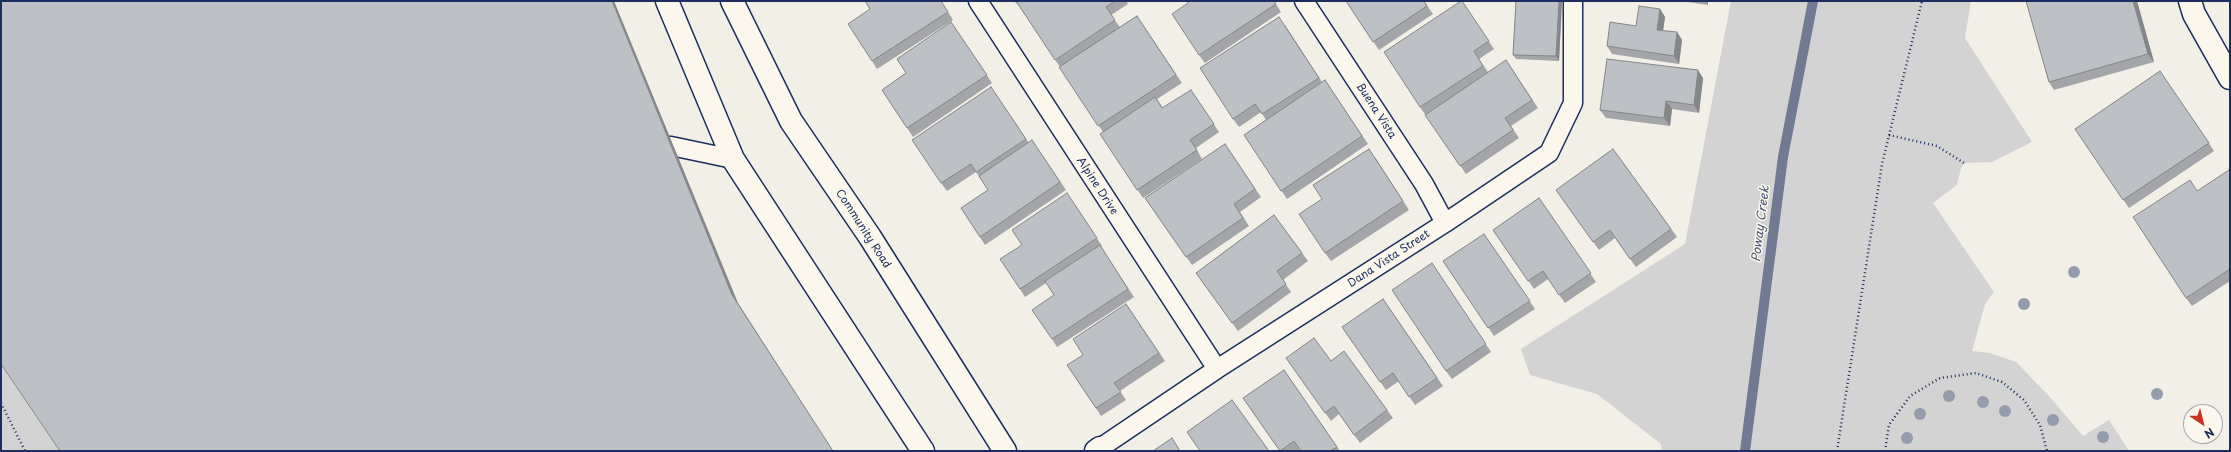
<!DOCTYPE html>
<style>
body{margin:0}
#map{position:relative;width:2231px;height:452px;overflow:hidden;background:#f2efe6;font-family:"Playpen Sans",sans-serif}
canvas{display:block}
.frame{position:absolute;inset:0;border:2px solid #1b2f5e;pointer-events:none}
.north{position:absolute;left:2183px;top:404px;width:40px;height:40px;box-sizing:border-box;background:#fbf7ec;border:1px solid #a1a7b3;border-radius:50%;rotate:145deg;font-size:11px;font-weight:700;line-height:16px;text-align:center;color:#1b2f5e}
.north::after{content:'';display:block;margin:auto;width:14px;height:18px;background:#c8321e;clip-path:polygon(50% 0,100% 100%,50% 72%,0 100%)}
</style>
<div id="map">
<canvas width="2231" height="452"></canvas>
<div class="frame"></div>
<div class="north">N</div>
</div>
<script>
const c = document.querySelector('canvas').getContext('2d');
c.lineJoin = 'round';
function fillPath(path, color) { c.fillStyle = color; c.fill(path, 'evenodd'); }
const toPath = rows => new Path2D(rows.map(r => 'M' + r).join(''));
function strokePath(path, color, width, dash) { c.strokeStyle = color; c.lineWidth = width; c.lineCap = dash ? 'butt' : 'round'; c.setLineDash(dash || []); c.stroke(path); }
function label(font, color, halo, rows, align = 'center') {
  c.font = font + ' "Playpen Sans",sans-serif'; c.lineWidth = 3; c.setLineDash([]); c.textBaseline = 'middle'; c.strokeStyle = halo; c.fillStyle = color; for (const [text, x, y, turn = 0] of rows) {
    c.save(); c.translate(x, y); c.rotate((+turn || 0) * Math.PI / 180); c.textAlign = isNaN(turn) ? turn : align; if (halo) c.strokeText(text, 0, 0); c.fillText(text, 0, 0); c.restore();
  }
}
const green = toPath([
 [1731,1,1971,1,1965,38,2032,142,1992,162,1964,163,1961,168,1957,185,1933,203,1994,292,1985,304,1972,351,1990,353,2016,362,2049,396,2083,436,2109,420,2129,451,1662,451,1661,444,1597,394,1530,375,1521,349,1685,244],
 [1,364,60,451,1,451]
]);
const stream = toPath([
 [1745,451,1783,157,1813,1]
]);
const path = toPath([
 [1889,135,1937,146,1964,163],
 [1,403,25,451],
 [1837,451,1882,164,1922,1],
 [1885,451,1889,425,1910,396,1940,378,1976,373,2002,382,2024,400,2040,425,2047,451]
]);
const service = toPath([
 [978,1,1217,369],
 [1304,1,1424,184,1445,223],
 [650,145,671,146,733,159],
 [1100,448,1217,369,1445,223,1549,153,1573,103,1573,1]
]);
const minor = toPath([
 [2190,1,2194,14,2230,78],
 [1096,451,1100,448]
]);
const primary = toPath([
 [667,1,733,159,923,451],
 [732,1,791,121,870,237,1005,451]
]);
const trees = [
 [2074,272],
 [2024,304],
 [2157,394],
 [1949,396],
 [1983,402],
 [2005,411],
 [1920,414],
 [2053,420],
 [2103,437],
 [1907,438]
];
const wall = toPath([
 [865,1,941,1,953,20,877,69,872,61,870,9],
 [1014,1,1126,1,1128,4,1111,15,1120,27,1137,16,1182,83,1157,99,1163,108,1191,90,1219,132,1196,148,1202,159,1143,198,1100,134,1103,132,1060,67,1017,3,1017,4],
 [1274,1,1281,12,1205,63,1199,55],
 [1346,1,1424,1,1433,14,1379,50],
 [1461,1,1494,49,1479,59,1488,72,1506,60,1538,108,1511,126,1519,138,1466,174,1420,107],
 [1516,1,1562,1,1559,61,1516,59,1513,55],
 [1680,1,1708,1,1708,5],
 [2026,1,2137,1,2154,62,2054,90,2049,82],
 [1660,9,1665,17,1663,31,1677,32,1682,40,1679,64,1612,54,1607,46],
 [951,22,992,83,913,137,882,90,906,73],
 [1285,25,1322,82,1325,80,1368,144,1287,199,1244,135,1266,120,1261,112,1239,127,1233,119],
 [2160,71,2214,151,2129,208,2075,129],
 [1703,78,1699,113,1672,109,1670,126,1606,118,1600,110],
 [991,87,1029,143,1032,140,1066,190,985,245,961,208,988,190,976,172,947,191,941,183],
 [1225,144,1261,197,1240,212,1249,226,1192,265,1145,198],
 [1613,149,1677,237,1636,267,1615,238,1599,250,1556,190],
 [1375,157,1409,210,1331,261,1325,253,1322,199],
 [2230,171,2230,281,2192,306,2186,298,2197,191],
 [1539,198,1596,282,1565,303,1548,279,1534,289,1493,230],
 [1073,202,1102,246,1101,247,1134,297,1057,347,1052,339,1054,295,1046,283,1025,297,1020,289,1022,245],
 [1274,215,1308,261,1283,280,1291,292,1238,331,1196,273],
 [1484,234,1535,309,1494,336,1443,261],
 [1432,263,1491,352,1452,379,1446,371],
 [1383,299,1443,386,1415,405,1399,381,1386,390,1342,327],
 [1126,304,1165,361,1120,391,1126,400,1101,416,1067,365,1083,355],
 [1344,351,1393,418,1360,443,1339,414,1331,421,1286,358,1331,361],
 [1284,370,1340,451,1301,451,1300,449,1296,451,1280,451,1243,398]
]);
const shadedWall = toPath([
 [612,1,614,1,738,303,833,451,732,295],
 [1559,1,1562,1,1559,61,1556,56],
 [1705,1,1708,1,1708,5],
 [2133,1,2137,1,2154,62,2148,54],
 [1660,9,1665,17,1662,38,1657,30],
 [1677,32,1682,40,1679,64,1674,56],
 [1698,70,1703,78,1699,113,1694,105],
 [1666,101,1672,109,1670,126,1664,118]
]);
const building = toPath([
 [1,1,612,1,732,295,833,451,60,451,1,364,1,1],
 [865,1,941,1,948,12,872,61,848,24,870,9,865,1],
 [1016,1,1115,1,1106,7,1115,20,1055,60,1016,1],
 [1187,1,1274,1,1276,4,1199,55,1172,14,1188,3,1187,1],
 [1346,1,1424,1,1427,6,1373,42,1346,1],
 [1461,1,1462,1,1489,41,1474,51,1483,66,1420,107,1384,52,1461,1],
 [1516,1,1559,1,1556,56,1513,55,1516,1],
 [2026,1,2133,1,2148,54,2049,82,2026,1],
 [1639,6,1660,9,1657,30,1677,32,1674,56,1607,46,1610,22,1636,26,1639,6],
 [1137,16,1176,75,1098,126,1059,67,1137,16],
 [1279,17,1319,78,1262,114,1255,104,1233,119,1200,68,1279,17],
 [951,22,987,75,907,128,882,90,906,73,897,59,951,22],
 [1607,59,1698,70,1694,105,1666,101,1664,118,1600,110,1607,59],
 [1506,60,1532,100,1505,118,1513,130,1460,166,1425,115,1506,60],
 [2160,71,2209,143,2123,200,2075,129,2160,71],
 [1325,80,1362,136,1281,191,1244,135,1325,80],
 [991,87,1026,139,976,172,971,164,941,183,912,140,991,87],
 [1191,90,1214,124,1190,140,1197,150,1137,190,1100,134,1155,97,1162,108,1191,90],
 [1032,140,1060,182,980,237,961,208,988,190,979,176,1032,140],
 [1225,144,1255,189,1234,204,1243,218,1186,257,1145,198,1225,144],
 [1369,149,1403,201,1325,253,1299,214,1322,199,1313,185,1369,149],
 [1613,149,1671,229,1630,259,1610,230,1593,242,1556,190,1613,149],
 [2229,170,2230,171,2230,269,2186,298,2133,217,2190,180,2197,191,2229,170],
 [1067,193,1097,238,1020,289,1000,259,1022,245,1012,230,1067,193],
 [1539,198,1591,273,1559,295,1543,271,1528,281,1493,230,1539,198],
 [1274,215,1302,253,1277,271,1286,284,1232,323,1196,273,1274,215],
 [1484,234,1530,301,1488,328,1443,261,1484,234],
 [1100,245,1128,289,1052,339,1032,310,1054,295,1045,281,1100,245],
 [1432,263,1486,344,1446,371,1392,290,1432,263],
 [1383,299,1437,378,1409,397,1393,373,1380,382,1342,327,1383,299],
 [1126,304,1159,353,1114,383,1121,392,1096,408,1067,365,1083,355,1073,339,1126,304],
 [1314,338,1331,361,1344,351,1387,410,1354,435,1334,406,1325,413,1286,358,1314,338],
 [1284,370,1337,447,1330,451,1301,451,1294,441,1280,451,1243,398,1284,370],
 [1232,400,1269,451,1200,451,1187,432,1232,400],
 [1172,438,1180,451,1153,451,1172,438]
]);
const streetNames = [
 ["Buena Vista",1376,111,57],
 ["Alpine Drive",1097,186,57],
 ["Community Road",863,229,57],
 ["Dana Vista Street",1389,259,-33]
];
const waterNames = [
 ["Poway Creek",1761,224,-83]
];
fillPath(green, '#d2d3d2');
strokePath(stream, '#707b93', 10);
strokePath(service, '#1b2f5e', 21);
strokePath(minor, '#1b2f5e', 25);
strokePath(primary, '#1b2f5e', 25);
strokePath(path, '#1b2f5e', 2.5, [1, 3]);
strokePath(service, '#fbf7ec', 18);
strokePath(minor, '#fbf7ec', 22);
strokePath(primary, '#fbf7ec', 22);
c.fillStyle = '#959cab';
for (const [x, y] of trees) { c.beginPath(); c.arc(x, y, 6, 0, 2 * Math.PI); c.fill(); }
fillPath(wall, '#a3a5a9');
fillPath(shadedWall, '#848689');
fillPath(building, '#bdc0c4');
strokePath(building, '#848689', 1);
label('11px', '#1b2f5e', '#fbf7ec', streetNames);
label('italic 12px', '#465579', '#fbf7ec', waterNames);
</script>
